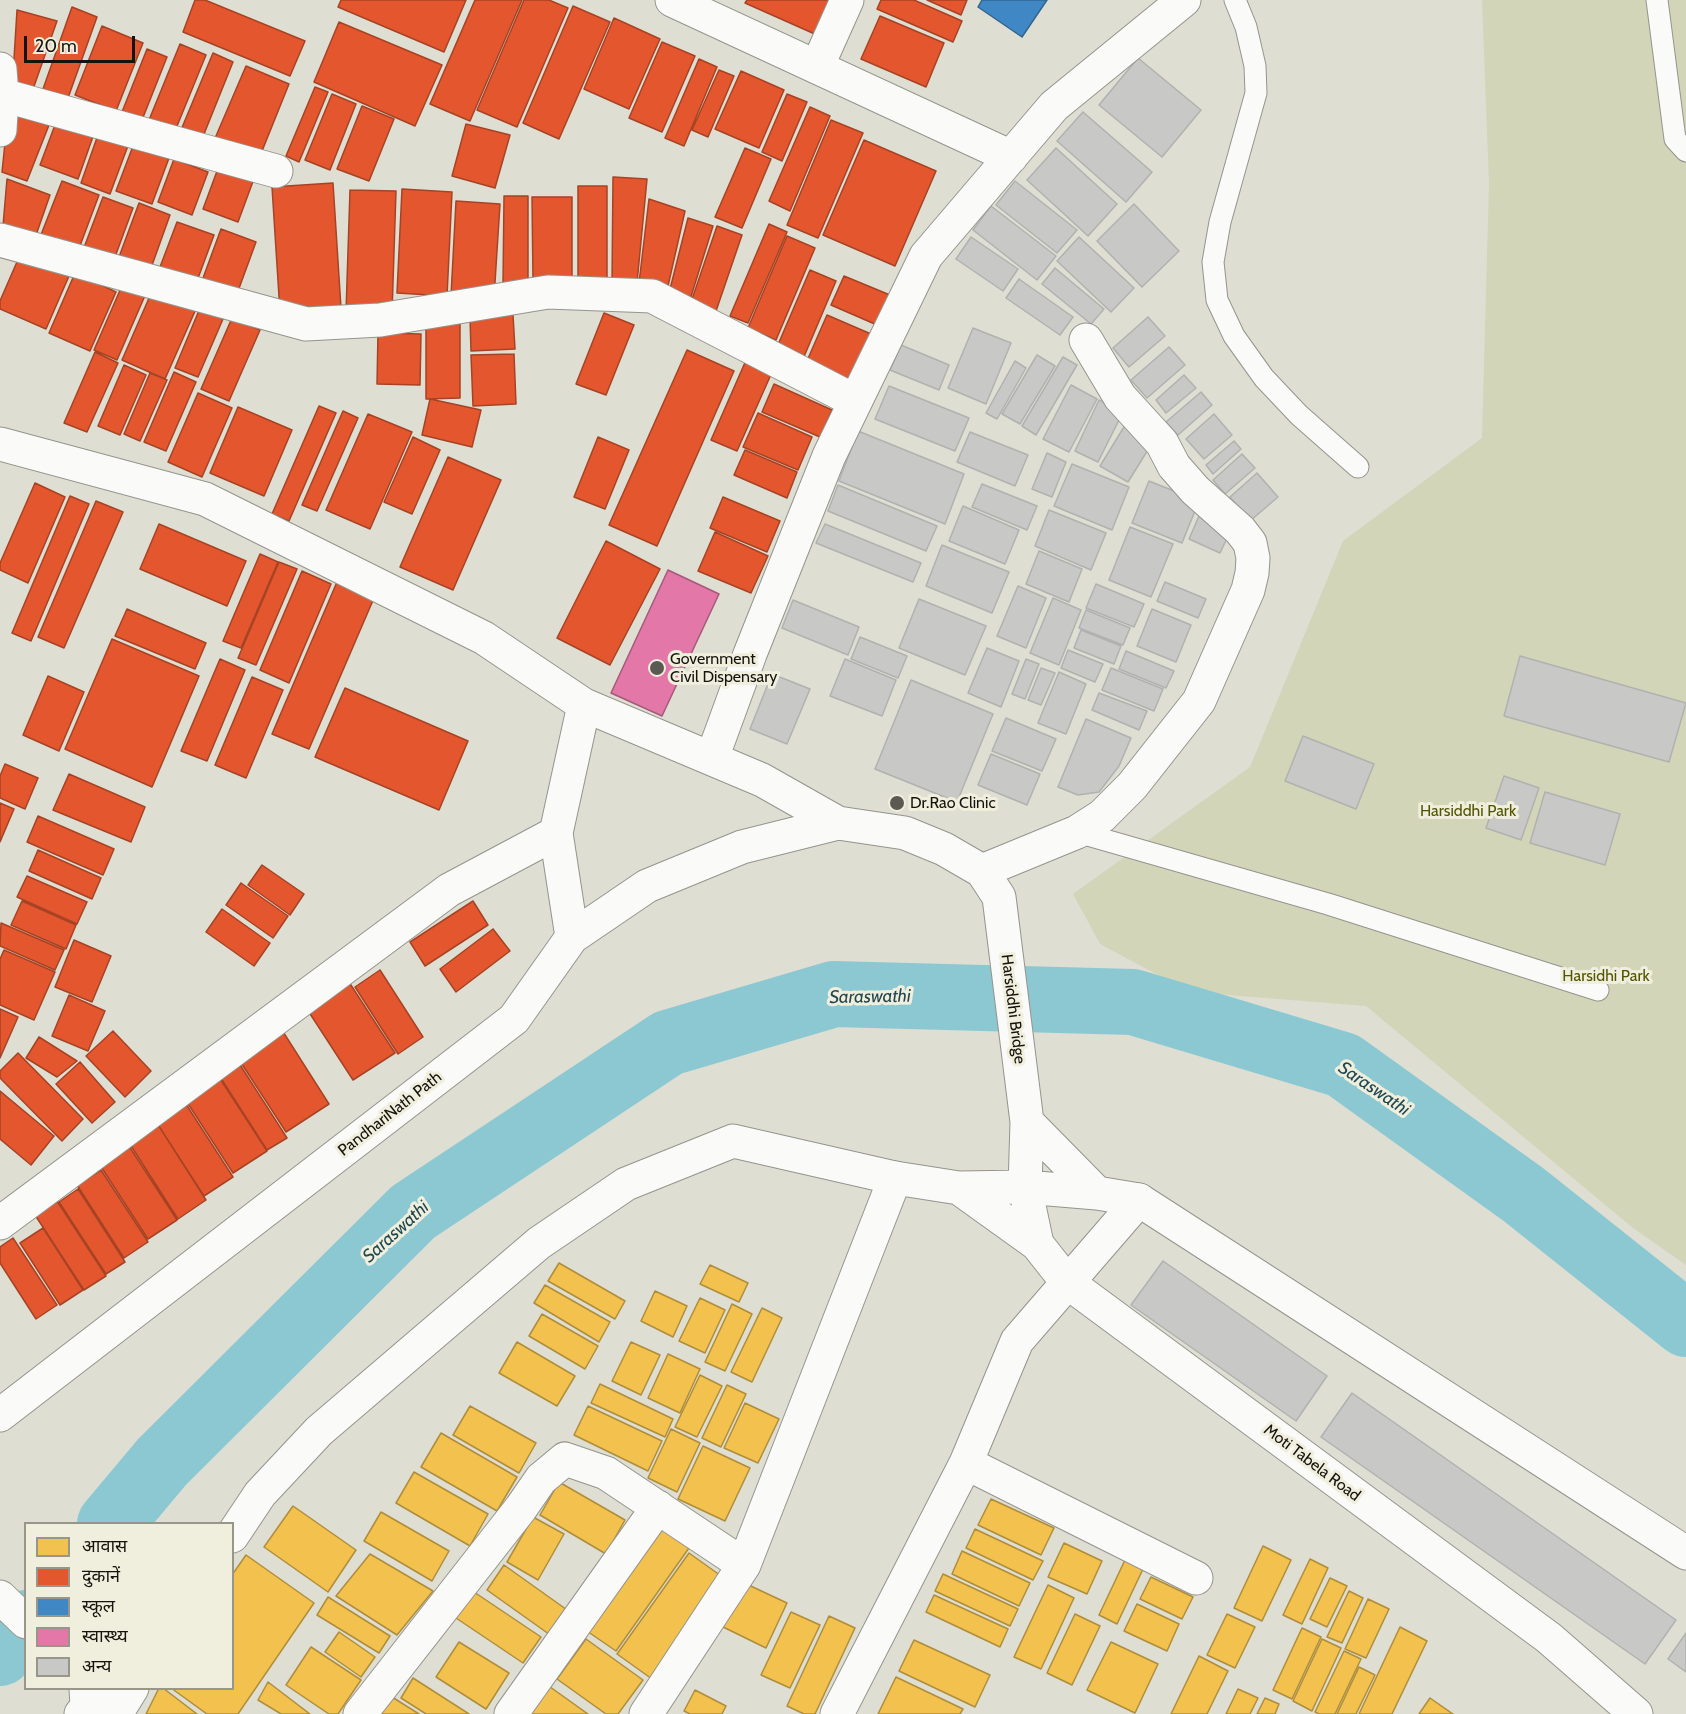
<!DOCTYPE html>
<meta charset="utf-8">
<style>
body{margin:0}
#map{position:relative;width:1686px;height:1714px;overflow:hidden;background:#deded3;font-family:Cabin,"Noto Sans Devanagari",sans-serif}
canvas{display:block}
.legend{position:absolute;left:24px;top:1522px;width:210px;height:168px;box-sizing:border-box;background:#f0eedc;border:2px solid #989689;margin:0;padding:8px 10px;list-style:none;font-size:18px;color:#14130d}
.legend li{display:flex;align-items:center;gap:12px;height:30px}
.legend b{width:30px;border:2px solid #989689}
.scale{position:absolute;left:24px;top:36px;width:111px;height:27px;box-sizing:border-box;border:3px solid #14130d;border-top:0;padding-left:8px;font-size:18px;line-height:21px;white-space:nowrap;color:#14130d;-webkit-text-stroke:4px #f0eedc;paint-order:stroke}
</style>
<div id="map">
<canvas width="1686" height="1714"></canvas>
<ul class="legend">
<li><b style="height:16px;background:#f2c14e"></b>आवास</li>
<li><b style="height:16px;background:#e4572e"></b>दुकानें</li>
<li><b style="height:16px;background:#3f88c5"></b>स्कूल</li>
<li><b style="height:16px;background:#e377a8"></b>स्वास्थ्य</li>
<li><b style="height:16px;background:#c8c8c6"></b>अन्य</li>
</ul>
<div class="scale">20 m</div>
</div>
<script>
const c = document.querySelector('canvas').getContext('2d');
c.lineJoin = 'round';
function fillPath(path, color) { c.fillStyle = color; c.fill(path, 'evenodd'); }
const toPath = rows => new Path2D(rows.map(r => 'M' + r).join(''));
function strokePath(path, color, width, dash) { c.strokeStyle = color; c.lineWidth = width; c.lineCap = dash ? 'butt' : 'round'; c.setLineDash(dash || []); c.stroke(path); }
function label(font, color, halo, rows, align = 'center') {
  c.font = font + ' Cabin,sans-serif'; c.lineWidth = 6; c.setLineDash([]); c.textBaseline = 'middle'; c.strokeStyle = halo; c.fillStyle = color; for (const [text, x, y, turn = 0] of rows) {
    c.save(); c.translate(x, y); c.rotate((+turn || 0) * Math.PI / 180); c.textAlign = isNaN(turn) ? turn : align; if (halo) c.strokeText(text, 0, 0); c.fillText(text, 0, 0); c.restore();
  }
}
const green = toPath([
 [1482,0,1686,0,1686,1265,1633,1228,1366,1006,1190,992,1100,944,1073,894,1250,767,1343,541,1482,438,1489,183]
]);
const homes = toPath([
 [559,1263,625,1301,615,1319,548,1281,559,1263],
 [710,1265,748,1283,739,1302,700,1284,710,1265],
 [545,1285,610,1322,599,1342,534,1303,545,1285],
 [655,1291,687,1306,673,1337,641,1321,655,1291],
 [700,1298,725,1310,705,1353,679,1341,700,1298],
 [732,1304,752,1314,725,1371,705,1362,732,1304],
 [762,1308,782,1318,752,1382,731,1372,762,1308],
 [542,1314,598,1346,585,1369,529,1336,542,1314],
 [517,1342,575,1376,557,1406,499,1373,517,1342],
 [631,1342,660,1355,641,1395,612,1381,631,1342],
 [668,1354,700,1369,680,1413,648,1398,668,1354],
 [700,1375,722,1386,697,1437,675,1427,700,1375],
 [600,1384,673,1419,665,1437,591,1403,600,1384],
 [727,1385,746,1394,721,1447,702,1438,727,1385],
 [745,1403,779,1419,758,1463,724,1448,745,1403],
 [470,1406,536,1443,519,1473,453,1435,470,1406],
 [588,1406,662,1441,648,1471,574,1435,588,1406],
 [671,1429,700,1443,677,1492,648,1478,671,1429],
 [441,1433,517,1477,497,1511,421,1467,441,1433],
 [703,1446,750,1468,725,1521,678,1499,703,1446],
 [414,1472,488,1514,470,1546,396,1503,414,1472],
 [559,1482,625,1520,606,1554,540,1515,559,1482],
 [991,1499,1054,1528,1041,1555,978,1525,991,1499],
 [293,1506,356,1550,328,1592,264,1547,293,1506],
 [381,1512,449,1551,432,1581,364,1541,381,1512],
 [533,1517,564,1534,538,1580,507,1562,533,1517],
 [655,1524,689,1548,616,1651,581,1627,655,1524],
 [975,1529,1043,1561,1033,1580,966,1548,975,1529],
 [1064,1543,1102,1561,1087,1594,1048,1577,1064,1543],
 [1263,1546,1291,1560,1262,1621,1234,1608,1263,1546],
 [962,1551,1030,1583,1019,1606,952,1574,962,1551],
 [689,1553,724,1578,652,1679,617,1654,689,1553],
 [370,1554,433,1591,397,1635,336,1596,370,1554],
 [246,1555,314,1603,238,1714,207,1714,171,1688,232,1688,232,1575,246,1555],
 [1310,1559,1328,1568,1302,1624,1283,1615,1310,1559],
 [1125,1560,1143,1569,1117,1624,1099,1615,1125,1560],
 [504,1565,570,1612,553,1637,487,1590,504,1565],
 [943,1574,1018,1609,1010,1626,935,1591,943,1574],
 [1151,1577,1193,1597,1182,1619,1140,1599,1151,1577],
 [1330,1578,1347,1586,1327,1627,1310,1619,1330,1578],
 [740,1581,787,1603,766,1648,719,1625,740,1581],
 [1048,1585,1074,1598,1041,1669,1014,1657,1048,1585],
 [471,1590,541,1637,523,1663,453,1616,471,1590],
 [1349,1591,1363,1598,1342,1643,1327,1637,1349,1591],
 [934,1595,1008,1629,1000,1647,926,1612,934,1595],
 [328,1597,390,1636,379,1653,317,1615,328,1597],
 [1368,1599,1389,1609,1366,1658,1345,1649,1368,1599],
 [1137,1604,1179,1624,1167,1651,1124,1631,1137,1604],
 [791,1612,820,1625,790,1688,761,1675,791,1612],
 [1075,1614,1100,1626,1072,1685,1047,1673,1075,1614],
 [1227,1614,1255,1627,1235,1668,1207,1655,1227,1614],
 [829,1616,855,1628,815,1714,804,1714,787,1706,829,1616],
 [1400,1627,1427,1641,1392,1714,1359,1714,1400,1627],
 [1302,1628,1321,1637,1292,1699,1273,1690,1302,1628],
 [339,1632,375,1657,361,1677,325,1652,339,1632],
 [586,1639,643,1680,618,1714,606,1714,557,1679,586,1639],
 [1322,1639,1341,1648,1312,1711,1293,1701,1322,1639],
 [914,1640,990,1675,975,1707,899,1671,914,1640],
 [459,1642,509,1673,486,1709,436,1677,459,1642],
 [1111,1642,1158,1664,1135,1713,1087,1690,1111,1642],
 [311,1647,361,1680,338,1714,329,1714,286,1685,311,1647],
 [1344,1651,1361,1659,1335,1714,1319,1714,1315,1712,1344,1651],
 [1199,1656,1228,1671,1207,1714,1171,1714,1199,1656],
 [1359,1667,1375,1675,1356,1714,1337,1714,1359,1667],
 [896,1677,963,1709,960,1714,878,1714,896,1677],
 [413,1678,469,1714,426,1714,401,1698,413,1678],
 [539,1679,588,1714,515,1714,539,1679],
 [268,1682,310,1714,281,1714,258,1700,268,1682],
 [159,1688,163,1688,197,1714,146,1714,159,1688],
 [1238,1689,1258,1698,1250,1714,1226,1714,1238,1689],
 [695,1690,726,1706,722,1714,690,1714,684,1711,695,1690],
 [392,1697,419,1714,381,1714,392,1697],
 [1265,1698,1279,1704,1275,1714,1257,1714,1265,1698],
 [1430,1698,1453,1714,1419,1714,1430,1698]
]);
const shops = toPath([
 [195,0,205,0,305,41,290,76,183,32,195,0],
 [341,0,466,0,444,52,338,7,341,0],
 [475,0,522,0,470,121,430,104,475,0],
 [524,0,549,0,568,8,517,127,477,110,524,0],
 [747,0,832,0,817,35,745,3,747,0],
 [881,0,914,0,962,21,953,42,877,9,881,0],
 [927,0,967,0,961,15,927,0],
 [573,6,610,22,559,139,523,123,573,6],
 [72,7,97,17,68,98,43,89,72,7],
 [17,10,57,21,32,92,12,91,17,10],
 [880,16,944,43,926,87,861,59,880,16],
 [614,18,660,39,629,109,584,89,614,18],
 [339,22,442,65,415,126,314,82,339,22],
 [102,26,143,43,116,111,75,95,102,26],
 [662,42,695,56,662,132,629,118,662,42],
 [180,44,206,55,175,131,149,120,180,44],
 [147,49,167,57,142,120,122,112,147,49],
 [213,53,233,62,202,139,181,130,213,53],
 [699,59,717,67,684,146,665,138,699,59],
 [246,66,289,84,258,161,213,143,246,66],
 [719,70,734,76,708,137,692,130,719,70],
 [741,71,784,90,759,148,715,129,741,71],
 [315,87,328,92,299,162,286,156,315,87],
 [332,94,356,104,330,170,305,160,332,94],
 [787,94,807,102,782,161,762,152,787,94],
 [362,106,394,119,369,181,337,169,362,106],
 [810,107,830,116,790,211,769,201,810,107],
 [8,114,49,125,27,181,2,172,8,114],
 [58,117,95,131,78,179,40,165,58,117],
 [831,120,863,133,818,238,787,225,831,120],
 [466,124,510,135,495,188,452,176,466,124],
 [99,132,129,143,110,194,81,183,99,132],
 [864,140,936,171,895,266,823,235,864,140],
 [133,146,169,158,152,204,116,191,133,146],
 [745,148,771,159,742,228,715,217,745,148],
 [174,159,208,172,192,215,158,202,174,159],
 [220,163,255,176,238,222,203,209,220,163],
 [613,177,647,179,637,283,612,283,613,177],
 [7,179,50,195,35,238,3,226,7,179],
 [62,181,99,195,75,259,37,245,62,181],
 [333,183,341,308,280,312,272,187,333,183],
 [578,186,607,186,607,283,578,283,578,186],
 [402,189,452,192,447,296,397,293,402,189],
 [350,190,396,191,392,313,346,312,350,190],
 [504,196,528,196,528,285,503,285,504,196],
 [103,197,133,208,112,265,82,253,103,197],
 [532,197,572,197,572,280,533,280,532,197],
 [649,199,685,211,668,286,639,283,649,199],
 [456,201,500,204,494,298,451,296,456,201],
 [139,203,170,215,151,268,119,257,139,203],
 [688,218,713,226,689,303,668,297,688,218],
 [177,222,214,235,194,289,157,275,177,222],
 [769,224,787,232,748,323,730,316,769,224],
 [717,226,742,235,715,314,690,305,717,226],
 [221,229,256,242,234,302,199,289,221,229],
 [787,236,815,248,776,340,748,328,787,236],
 [20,255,69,276,46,329,0,309,0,301,20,255],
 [810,270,836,281,803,359,777,347,810,270],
 [75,273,116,292,90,351,49,333,75,273],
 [844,276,890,295,877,325,831,305,844,276],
 [124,281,147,291,117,360,94,350,124,281],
 [153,289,196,309,165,379,122,360,153,289],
 [200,308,223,319,198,377,175,368,200,308],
 [604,313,634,325,606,395,576,384,604,313],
 [513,315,515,349,471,351,470,317,513,315],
 [827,315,871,334,847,389,803,370,827,315],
 [426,317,460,317,460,398,426,399,426,317],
 [232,318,260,330,229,401,201,389,232,318],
 [378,333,421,334,420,385,377,384,378,333],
 [687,350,734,371,657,546,609,525,687,350],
 [95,352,118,363,87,432,64,423,95,352],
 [514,354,516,404,473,406,471,355,514,354],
 [747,358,773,370,737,451,711,440,747,358],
 [124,365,146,375,120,435,98,426,124,365],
 [174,372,196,382,166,451,144,442,174,372],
 [150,373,167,380,140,441,124,434,150,373],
 [774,384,832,410,820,437,762,412,774,384],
 [198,393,232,408,202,477,168,462,198,393],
 [430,399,481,410,472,447,422,435,430,399],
 [319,406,336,413,289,521,272,514,319,406],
 [238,407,292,430,264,496,210,473,238,407],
 [343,411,358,418,317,511,302,505,343,411],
 [758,413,812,437,798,470,743,447,758,413],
 [368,414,412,432,370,529,326,510,368,414],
 [413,437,440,450,412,514,384,502,413,437],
 [598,437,629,450,605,509,574,497,598,437],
 [745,450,797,472,787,498,734,475,745,450],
 [448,457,501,480,453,590,400,567,448,457],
 [35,483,65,497,28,583,0,570,0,563,35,483],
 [70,496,89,504,31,641,12,633,70,496],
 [723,497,780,521,767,552,710,528,723,497],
 [96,501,123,512,64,648,38,637,96,501],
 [159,524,246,561,227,606,140,569,159,524],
 [715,532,768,556,751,593,698,571,715,532],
 [606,541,660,569,610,665,557,638,606,541],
 [260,554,278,562,241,648,223,641,260,554],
 [279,562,297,569,256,665,238,658,279,562],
 [302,571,331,584,289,683,260,670,302,571],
 [337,582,374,598,309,749,272,734,337,582],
 [127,609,206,643,195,669,115,636,127,609],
 [112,639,199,676,152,787,65,749,112,639],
 [220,659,245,670,207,761,181,751,220,659],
 [48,676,84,692,59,751,23,735,48,676],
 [252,677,283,690,246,778,215,765,252,677],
 [345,688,468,741,439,810,315,757,345,688],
 [5,764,38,778,25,809,0,798,0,776,5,764],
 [69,774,145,807,131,842,53,810,69,774],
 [0,803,14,809,0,842,0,803],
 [38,816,114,849,103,875,27,842,38,816],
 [38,850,101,878,92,899,29,871,38,850],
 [262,865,304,894,290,915,248,885,262,865],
 [27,876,87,902,77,924,17,897,27,876],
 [241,883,288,916,273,938,226,905,241,883],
 [22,901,76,925,66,949,11,925,22,901],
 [473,901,488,925,425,966,410,942,473,901],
 [222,909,270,943,254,966,206,932,222,909],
 [1,923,64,950,55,970,0,946,1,923],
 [493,929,510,951,456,992,440,969,493,929],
 [74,940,111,956,92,1002,55,987,74,940],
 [4,950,55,972,34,1020,0,1005,0,959,4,950],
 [380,970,423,1037,398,1054,355,987,380,970],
 [347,979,395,1053,353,1080,305,1006,347,979],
 [69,995,105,1011,88,1051,52,1036,69,995],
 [0,1009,18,1017,0,1058,0,1009],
 [280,1027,329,1104,286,1132,236,1055,280,1027],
 [113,1031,151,1071,125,1097,86,1056,113,1031],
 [39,1037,77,1061,57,1077,26,1058,39,1037],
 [18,1053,83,1119,62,1141,0,1078,0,1071,18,1053],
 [235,1057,287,1138,267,1150,215,1069,235,1057],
 [80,1062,115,1102,92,1123,56,1084,80,1062],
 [217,1074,267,1151,233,1173,183,1096,217,1074],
 [0,1091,54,1136,31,1165,0,1139,0,1091],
 [182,1098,233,1177,204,1196,153,1117,182,1098],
 [155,1120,206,1200,178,1219,126,1138,155,1120],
 [127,1143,177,1220,148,1239,98,1162,127,1143],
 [101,1170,148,1242,124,1258,77,1185,101,1170],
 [78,1189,125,1262,106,1274,59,1202,78,1189],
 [57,1201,106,1276,84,1290,35,1215,57,1201],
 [43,1228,83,1290,60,1305,20,1243,43,1228],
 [13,1238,57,1305,36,1319,0,1263,0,1247,13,1238]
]);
const schools = toPath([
 [982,0,1047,0,1022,37,978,7,982,0]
]);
const health = toPath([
 [668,570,719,594,662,716,611,693,668,570]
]);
const river = toPath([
 [110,1524,162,1462,413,1212,668,1043,834,994,1133,1002,1343,1065,1524,1195,1686,1324],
 [0,1653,26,1623]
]);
const building = toPath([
 [1138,58,1201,110,1162,157,1099,105,1138,58],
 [1083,112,1152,172,1126,202,1057,141,1083,112],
 [1056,148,1117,204,1088,236,1027,180,1056,148],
 [1015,181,1077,230,1057,253,996,205,1015,181],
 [1134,204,1179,251,1142,287,1097,241,1134,204],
 [991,206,1056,256,1037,280,973,230,991,206],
 [971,237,1018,269,1003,291,956,259,971,237],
 [1079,237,1134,288,1111,312,1057,261,1079,237],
 [1055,268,1104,309,1091,324,1042,284,1055,268],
 [1019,279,1073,317,1060,335,1006,298,1019,279],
 [1148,317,1165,336,1129,367,1113,348,1148,317],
 [973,328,1011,343,986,404,948,388,973,328],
 [901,345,949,365,939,390,890,370,901,345],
 [1169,347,1185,365,1147,398,1131,380,1169,347],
 [1037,355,1055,366,1020,424,1002,414,1037,355],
 [1063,357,1077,365,1036,435,1022,426,1063,357],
 [1015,361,1026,368,997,419,986,413,1015,361],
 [1184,375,1196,388,1166,413,1156,400,1184,375],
 [1071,385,1097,399,1069,452,1043,439,1071,385],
 [889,386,969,418,955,451,875,419,889,386],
 [1201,392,1212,405,1178,435,1166,422,1201,392],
 [1099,400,1123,412,1098,462,1075,451,1099,400],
 [1214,414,1232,435,1204,459,1186,439,1214,414],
 [1127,422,1154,440,1128,482,1100,466,1127,422],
 [858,431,964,474,945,524,839,481,858,431],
 [970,432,1028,455,1015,486,957,462,970,432],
 [1234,441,1241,449,1213,474,1206,465,1234,441],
 [1047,453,1066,462,1052,497,1032,489,1047,453],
 [1242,454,1255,468,1225,494,1213,480,1242,454],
 [1072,464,1129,487,1112,530,1054,506,1072,464],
 [1257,473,1278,497,1250,521,1230,497,1257,473],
 [1149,481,1199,501,1182,543,1132,523,1149,481],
 [982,484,1037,506,1027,530,972,507,982,484],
 [838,485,937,526,926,551,828,511,838,485],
 [963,506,1019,530,1005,564,949,541,963,506],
 [1049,510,1106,533,1091,570,1035,546,1049,510],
 [1199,516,1231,530,1220,553,1189,539,1199,516],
 [825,524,921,563,913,582,816,543,825,524],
 [1130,527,1173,544,1151,597,1109,580,1130,527],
 [942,545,1009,572,992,613,926,586,942,545],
 [1039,551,1082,569,1069,602,1026,584,1039,551],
 [1165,582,1206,599,1198,618,1157,601,1165,582],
 [1096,584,1144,604,1134,627,1086,608,1096,584],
 [1018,586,1046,598,1026,648,997,636,1018,586],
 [1053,598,1081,610,1059,665,1030,653,1053,598],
 [919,599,986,626,965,675,899,648,919,599],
 [793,600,859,627,848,655,782,628,793,600],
 [1152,609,1191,625,1176,662,1137,646,1152,609],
 [1086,610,1130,628,1123,645,1079,628,1086,610],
 [1081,630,1121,646,1114,664,1074,648,1081,630],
 [860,637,907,656,898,678,851,659,860,637],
 [987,648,1019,661,1001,707,968,693,987,648],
 [1068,650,1103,664,1095,682,1061,668,1068,650],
 [1126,651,1174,671,1166,688,1119,669,1126,651],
 [1520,656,1686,703,1669,762,1504,716,1520,656],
 [845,659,896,680,882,716,830,696,845,659],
 [1026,659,1039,664,1025,699,1012,694,1026,659],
 [1041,668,1055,673,1041,705,1028,700,1041,668],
 [1111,668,1163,689,1154,711,1102,690,1111,668],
 [1059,672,1086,684,1066,734,1038,723,1059,672],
 [772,674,810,689,787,744,750,729,772,674],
 [911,680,993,714,957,802,875,769,911,680],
 [1099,693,1147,711,1139,730,1092,710,1099,693],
 [1006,718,1056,739,1042,771,992,751,1006,718],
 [1086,719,1131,738,1119,766,1099,792,1078,795,1058,787,1086,719],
 [1303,736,1374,764,1356,809,1285,781,1303,736],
 [991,754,1040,774,1027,805,978,785,991,754],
 [1504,776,1539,788,1521,840,1486,828,1504,776],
 [1545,792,1620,814,1605,865,1530,843,1545,792],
 [1163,1261,1327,1376,1296,1421,1131,1305,1163,1261],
 [1352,1393,1676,1620,1645,1664,1321,1437,1352,1393],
 [1686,1633,1686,1672,1668,1659,1686,1633]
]);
const lane = toPath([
 [1235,0,1246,27,1255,66,1256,93,1220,222,1213,262,1217,300,1234,336,1264,378,1299,415,1358,467],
 [1657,0,1675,139,1686,151],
 [1077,832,1328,904,1598,990]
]);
const street = toPath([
 [817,67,847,0],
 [0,69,2,95,0,130],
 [2,95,276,171],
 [0,240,306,324,380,320,548,292,652,296,855,401],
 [982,871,1077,832,1102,816,1132,786,1199,701,1248,590,1252,573,1253,558,1250,543,1240,530,1195,490,1174,466,1162,443,1120,397,1086,340],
 [0,1223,449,890,556,833],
 [966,1463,1196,1578],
 [744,1565,895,1178],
 [81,1714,87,1707,86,1688],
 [360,1714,521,1508,541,1479,565,1459,606,1473,744,1565,646,1714],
 [511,1714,658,1507],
 [837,1714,966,1463,1017,1341,1139,1200]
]);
const secondary = toPath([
 [672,0,1011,157],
 [0,444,205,499,484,638,584,705,762,780,838,823],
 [712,758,750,654,829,456,926,256,1054,106,1184,0],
 [572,937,556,833,584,705],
 [1027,1122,1097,1193],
 [959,1188,1037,1244],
 [0,1415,514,1019,572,937,647,886,742,847,838,823,905,833,944,849,982,871,999,897,1027,1122,1025,1187,1037,1244,1067,1282,1549,1638,1636,1714],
 [232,1536,260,1494,319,1431,539,1243,626,1184,733,1141,895,1178,959,1188,1025,1187,1097,1193,1139,1200,1686,1553],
 [0,1597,26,1622],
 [91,1688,111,1714],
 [116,1714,132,1688]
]);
const markers = [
 [657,668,8,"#5b5a52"],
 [897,803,8,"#5b5a52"]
];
const poiNames = [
 ["Government",670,659],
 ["Civil Dispensary",670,677],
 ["Dr.Rao Clinic",910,803]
];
const parkNames = [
 ["Harsiddhi Park",1468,811],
 ["Harsidhi Park",1606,976]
];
const streetNames = [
 ["Harsiddhi Bridge",1013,1009,83],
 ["PandhariNath Path",390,1114,-38],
 ["Moti Tabela Road",1312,1463,37]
];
const waterNames = [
 ["Saraswathi",870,997,-1],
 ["Saraswathi",1374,1089,34],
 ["Saraswathi",396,1232,-42]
];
fillPath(green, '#d2d5b8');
fillPath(homes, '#f2c14e');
strokePath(homes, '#af8d3a', 1.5);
fillPath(shops, '#e4572e');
strokePath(shops, '#a64324', 1.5);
fillPath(schools, '#3f88c5');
strokePath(schools, '#32658e', 1.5);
fillPath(health, '#e377a8');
strokePath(health, '#a5597a', 1.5);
strokePath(river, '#8bc8d2', 66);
fillPath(building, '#c8c8c6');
strokePath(building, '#b1b1af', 1.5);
strokePath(lane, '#95948d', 23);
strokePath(street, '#95948d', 35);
strokePath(secondary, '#95948d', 35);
strokePath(lane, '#fafaf8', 21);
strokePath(street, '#fafaf8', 33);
strokePath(secondary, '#fafaf8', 33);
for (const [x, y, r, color] of markers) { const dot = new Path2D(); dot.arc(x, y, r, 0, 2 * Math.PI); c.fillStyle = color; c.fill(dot); strokePath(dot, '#f0eedc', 2); }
label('16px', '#14130d', '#f0eedc', poiNames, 'left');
label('16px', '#525604', '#f0eedc', parkNames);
label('16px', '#14130d', '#f0eedc', streetNames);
label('italic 18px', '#1f4750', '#f0eedc', waterNames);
</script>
